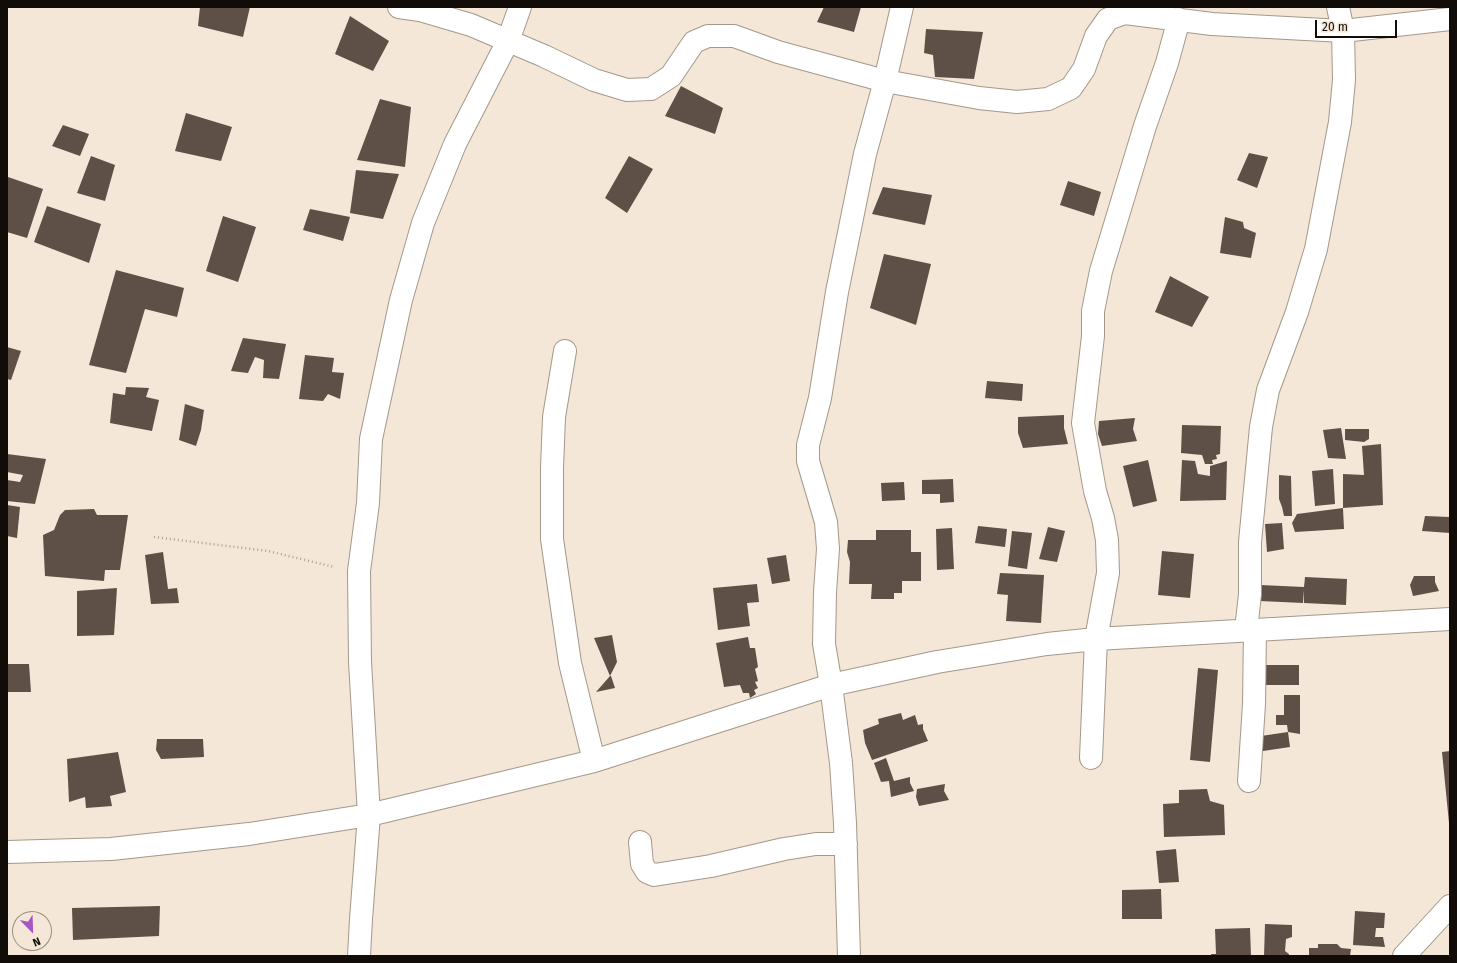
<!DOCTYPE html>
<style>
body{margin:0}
#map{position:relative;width:1457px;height:963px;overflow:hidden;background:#f4e7d7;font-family:"Fira Sans",sans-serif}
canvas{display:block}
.frame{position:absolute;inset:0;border:8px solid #110c07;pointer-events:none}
.north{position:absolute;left:12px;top:911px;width:40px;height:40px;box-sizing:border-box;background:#f4e7d7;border:1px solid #998f84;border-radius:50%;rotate:157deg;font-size:11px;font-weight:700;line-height:16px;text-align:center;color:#110c07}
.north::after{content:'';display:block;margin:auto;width:14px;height:18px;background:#a855c4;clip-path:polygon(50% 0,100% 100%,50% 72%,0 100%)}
.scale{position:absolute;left:1315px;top:20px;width:82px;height:18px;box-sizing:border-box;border:2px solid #110c07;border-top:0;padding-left:5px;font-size:12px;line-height:14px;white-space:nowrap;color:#110c07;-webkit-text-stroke:3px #f4e7d7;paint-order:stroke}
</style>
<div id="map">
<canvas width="1457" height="963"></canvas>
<div class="frame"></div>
<div class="north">N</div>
<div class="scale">20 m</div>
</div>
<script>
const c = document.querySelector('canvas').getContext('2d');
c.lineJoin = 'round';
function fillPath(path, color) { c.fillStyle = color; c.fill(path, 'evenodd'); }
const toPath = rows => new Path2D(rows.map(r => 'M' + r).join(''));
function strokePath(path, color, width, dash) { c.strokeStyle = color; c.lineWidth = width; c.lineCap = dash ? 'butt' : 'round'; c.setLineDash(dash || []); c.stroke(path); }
const building = toPath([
 [200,7,250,7,243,37,198,26],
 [824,7,861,7,854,32,817,22],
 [350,16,389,41,373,71,335,54],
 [926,29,983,32,974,79,935,77,933,55,924,53],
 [681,86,723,108,715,134,665,116],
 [380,99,411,107,405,167,357,160],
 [186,113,232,127,221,161,175,151],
 [63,125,89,134,80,156,52,146],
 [1249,153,1268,157,1257,188,1237,180],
 [91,156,115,165,105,201,77,193],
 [629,156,653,169,627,213,605,198],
 [356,170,399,174,383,219,350,213],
 [8,177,43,189,27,238,7,232],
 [1068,181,1101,192,1094,216,1060,205],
 [883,187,932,195,925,225,872,214],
 [47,206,101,224,89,263,34,242],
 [310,209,350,217,343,241,303,230],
 [223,216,256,227,238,282,206,271],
 [1225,217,1243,222,1244,228,1256,233,1251,258,1220,253],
 [884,254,931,264,916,325,870,308],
 [116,270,184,288,177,317,145,309,126,373,89,365],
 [1170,276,1209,297,1192,327,1155,312],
 [243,338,286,344,279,379,263,378,264,360,255,357,248,373,231,371],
 [7,347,21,351,11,380,7,379],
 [305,355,334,358,332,372,344,373,340,399,328,394,323,401,299,399],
 [987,381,1023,384,1022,401,985,398],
 [126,387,149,388,146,397,159,400,152,431,110,423,113,393,125,395],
 [185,404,204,410,201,430,196,446,179,440],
 [1064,415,1064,428,1068,444,1023,448,1018,433,1018,417],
 [1135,418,1133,429,1137,441,1102,446,1098,434,1099,421],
 [1182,425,1221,426,1220,454,1216,455,1217,459,1212,460,1213,464,1205,464,1202,455,1181,453],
 [1341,428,1346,459,1328,458,1323,430],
 [1345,429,1369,429,1369,439,1364,442,1345,440],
 [1381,444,1383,505,1343,508,1344,529,1295,532,1292,523,1297,514,1343,508,1343,474,1364,475,1362,446],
 [7,454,46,459,35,504,7,501,7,480,20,482,23,475,7,472],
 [1148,460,1157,501,1133,507,1123,466],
 [1182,460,1195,461,1198,474,1210,476,1210,466,1227,461,1226,500,1180,501],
 [1333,469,1335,504,1315,506,1312,471],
 [1279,475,1291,476,1292,516,1284,516,1282,507,1279,499],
 [953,479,954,502,940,503,940,494,922,494,922,480],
 [904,482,905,500,882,501,881,483],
 [7,505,20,507,17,538,7,536],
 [94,509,97,515,128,515,120,570,105,570,104,581,45,576,43,535,54,530,60,515,65,510],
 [1425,516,1450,517,1450,533,1422,531],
 [1282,523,1284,549,1267,552,1265,524],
 [978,526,1007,529,1005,547,975,543],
 [1048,527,1065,531,1057,562,1039,559],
 [952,528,954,569,937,570,936,529],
 [876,530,911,530,911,552,921,552,921,581,902,581,902,593,894,593,894,599,871,599,872,584,849,584,850,562,847,552,848,540,876,540],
 [1012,531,1032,533,1027,569,1008,566],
 [1162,551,1194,554,1190,598,1158,595],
 [163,552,168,589,177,588,179,603,151,604,145,555],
 [786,555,790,581,772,584,767,558],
 [1000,573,1044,575,1041,623,1006,621,1008,595,997,594],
 [1414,576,1435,576,1435,582,1439,591,1413,596,1410,585],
 [1305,577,1347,579,1346,605,1304,603,1304,590,1303,603,1260,601,1260,585,1304,587],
 [757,584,759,602,747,603,750,626,718,630,713,588],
 [117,588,114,635,77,636,77,591],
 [612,635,617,662,610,676,594,638],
 [748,637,750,648,755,648,758,667,755,669,758,681,755,682,758,688,754,690,756,694,750,698,749,693,743,693,740,685,724,687,716,643],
 [7,664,29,664,31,692,7,692],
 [1260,665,1299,665,1299,685,1260,685],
 [1198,668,1218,670,1210,762,1190,760],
 [610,676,611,676,615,688,596,692],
 [1284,695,1300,695,1300,734,1288,732,1287,725,1276,725,1276,715,1284,715],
 [901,713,903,720,915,715,918,725,923,724,923,729,928,741,872,760,865,743,863,730,879,724,878,719],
 [1288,732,1290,747,1263,751,1261,736],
 [157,739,203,739,204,757,161,759,156,750],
 [1450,751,1450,823,1449,823,1442,752],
 [118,752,126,792,110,796,112,806,86,808,85,797,69,802,67,759],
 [886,758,894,781,910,777,910,783,914,791,891,797,889,781,881,782,874,763],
 [945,784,944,791,949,800,919,806,916,797,917,789],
 [1207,789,1210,801,1224,805,1225,835,1164,837,1163,804,1179,803,1179,790],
 [1176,849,1179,882,1159,883,1156,851],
 [1161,889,1162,919,1122,919,1122,890],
 [160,906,159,936,73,940,72,908],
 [1355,911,1385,913,1384,928,1376,928,1375,937,1383,937,1385,947,1353,945],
 [1265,924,1292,925,1292,937,1286,939,1285,951,1289,954,1289,956,1264,956],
 [1250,928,1251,956,1211,956,1211,954,1216,954,1215,929],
 [1318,944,1337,944,1341,948,1351,949,1350,956,1309,956,1309,948,1318,948]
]);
const path = toPath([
 [154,537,268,551,334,567]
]);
const minor = toPath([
 [399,7,420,10,471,25,544,56,594,80,627,90,651,89,671,76,694,42,708,36,734,36,778,52,885,81,979,98,1017,102,1048,99,1071,88,1084,69,1096,36,1108,19,1125,13,1212,24,1343,31,1450,19],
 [565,351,554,417,552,468,552,539,570,663,594,761],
 [1246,630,1250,594,1250,542,1261,427,1268,390,1297,312,1316,249,1340,122,1344,80,1343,31,1338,7],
 [1091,758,1096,639,1108,573,1107,540,1103,518,1095,491,1083,423,1093,336,1093,311,1101,271,1145,126,1167,63,1179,19],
 [1249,781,1254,704,1255,630],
 [640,842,642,864,647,872,654,875,711,866,784,849,816,844,846,844],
 [7,852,111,849,249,834,369,815,594,761,831,685,937,662,1047,644,1096,639,1450,619],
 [359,956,361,919,369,815,360,662,359,571,368,503,371,439,401,300,423,223,455,144,508,41,520,7],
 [849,956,845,823,841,763,831,685,824,644,825,592,828,549,826,522,808,461,808,445,820,398,837,292,865,154,885,81,902,7],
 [1404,956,1450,906]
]);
fillPath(building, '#5f5047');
strokePath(minor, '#a49889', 24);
strokePath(path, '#aaa094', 2.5, [1, 3]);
strokePath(minor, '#fff', 22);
</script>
